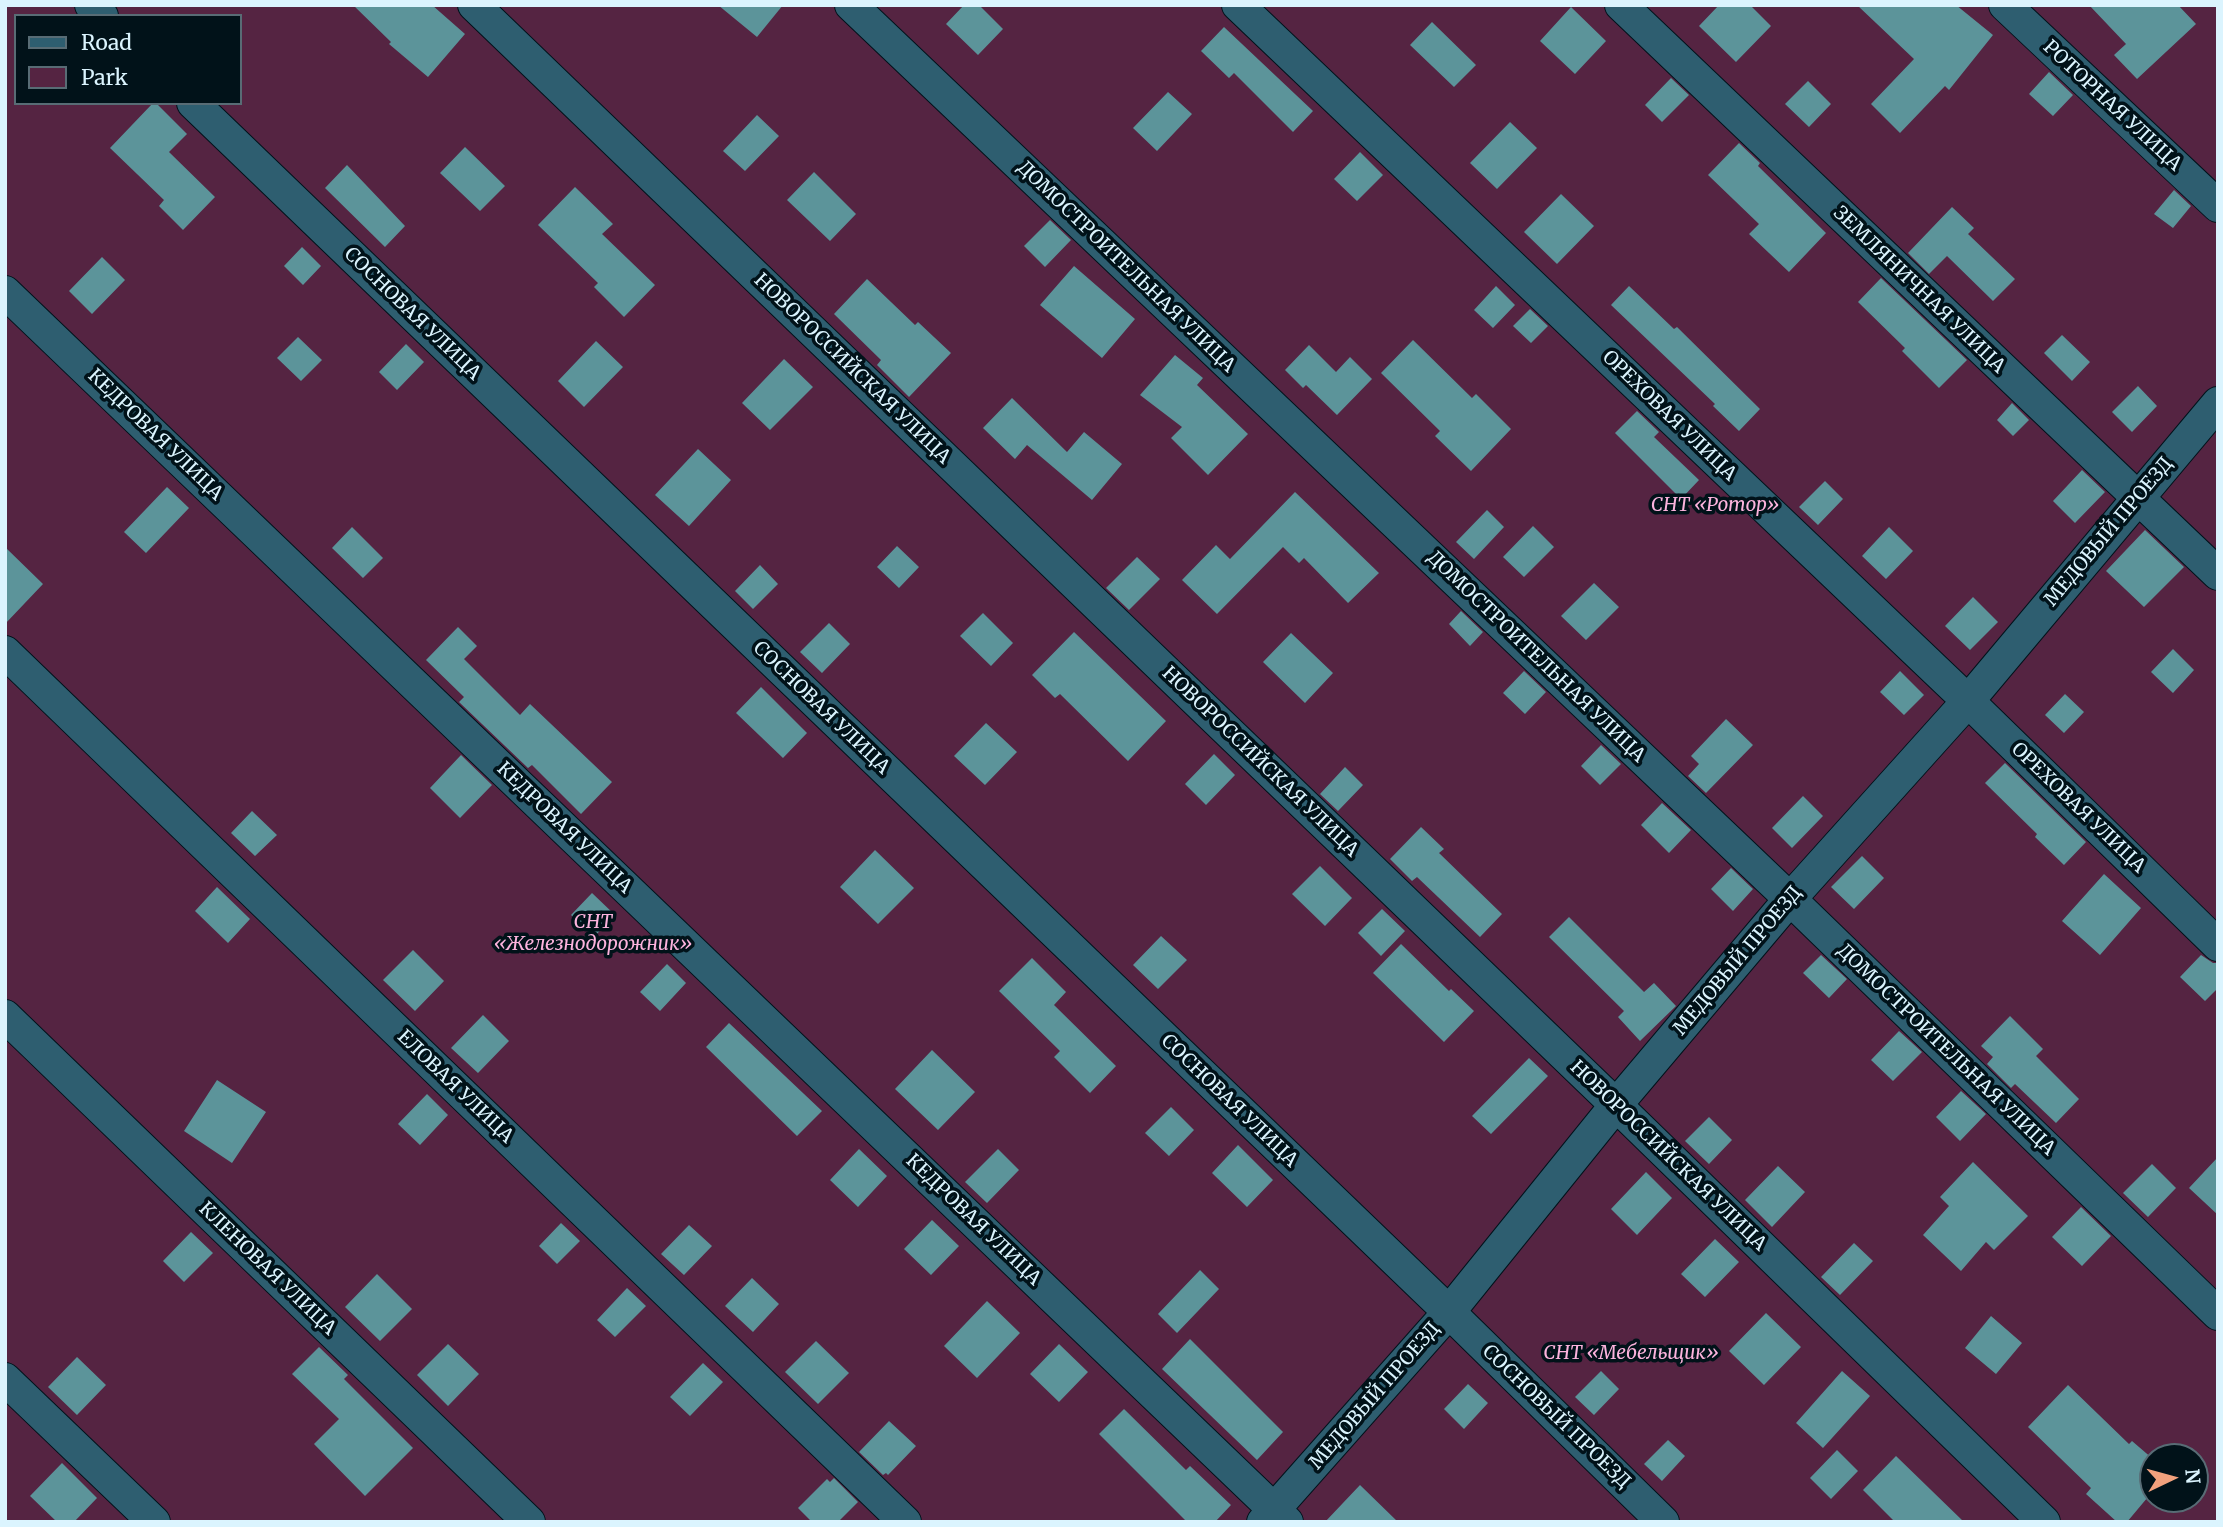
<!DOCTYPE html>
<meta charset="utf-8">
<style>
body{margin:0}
#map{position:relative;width:2223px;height:1527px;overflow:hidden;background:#042b37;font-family:Merriweather,serif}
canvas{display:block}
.frame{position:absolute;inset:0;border:7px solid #dbf4fe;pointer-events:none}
.legend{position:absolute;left:14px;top:14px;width:228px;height:91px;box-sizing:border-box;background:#011219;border:2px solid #586c75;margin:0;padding:9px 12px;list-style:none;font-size:21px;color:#dbf4fe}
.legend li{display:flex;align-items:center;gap:14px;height:35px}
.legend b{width:35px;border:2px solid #586c75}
.north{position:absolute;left:2139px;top:1443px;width:70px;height:70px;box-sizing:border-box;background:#011219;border:2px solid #586c75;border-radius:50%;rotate:85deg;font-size:19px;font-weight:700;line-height:28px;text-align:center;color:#dbf4fe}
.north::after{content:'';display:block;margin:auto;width:24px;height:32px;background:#f1a17d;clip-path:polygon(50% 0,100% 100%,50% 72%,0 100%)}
</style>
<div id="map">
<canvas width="2223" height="1527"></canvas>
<div class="frame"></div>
<ul class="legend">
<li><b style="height:9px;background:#2e5e70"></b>Road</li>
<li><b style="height:19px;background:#552442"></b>Park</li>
</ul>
<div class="north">N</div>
</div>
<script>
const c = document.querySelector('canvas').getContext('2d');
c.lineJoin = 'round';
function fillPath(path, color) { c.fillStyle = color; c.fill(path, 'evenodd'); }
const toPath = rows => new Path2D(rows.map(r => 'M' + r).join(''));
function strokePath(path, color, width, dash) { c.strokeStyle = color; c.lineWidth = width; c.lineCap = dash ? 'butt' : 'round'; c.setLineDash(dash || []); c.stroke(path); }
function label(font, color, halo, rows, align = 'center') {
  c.font = font + ' Merriweather,serif'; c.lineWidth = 7; c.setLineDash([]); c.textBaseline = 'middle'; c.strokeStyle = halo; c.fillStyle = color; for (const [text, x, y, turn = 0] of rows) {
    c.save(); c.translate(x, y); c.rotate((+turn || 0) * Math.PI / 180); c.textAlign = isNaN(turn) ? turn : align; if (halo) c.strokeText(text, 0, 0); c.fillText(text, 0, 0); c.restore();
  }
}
const green = toPath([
 [5,5,2218,5,2218,1522,5,1522],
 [16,16,240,16,240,103,16,103],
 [2153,1457,2195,1457,2195,1499,2153,1499]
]);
const building = toPath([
 [353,5,432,5,465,34,428,77,389,44,391,42],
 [718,5,783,5,757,37],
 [964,5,979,5,1003,29,978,55,946,24],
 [1719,5,1750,5,1771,26,1736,62,1699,26],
 [1857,5,1956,5,1993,35,1949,90,1945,86,1900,133,1871,104,1914,59],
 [2089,5,2178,5,2196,24,2137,79,2114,55,2126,44],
 [1571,7,1606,41,1575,74,1540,41],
 [1432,22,1476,65,1454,87,1410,45],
 [1224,27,1313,111,1293,132,1234,73,1229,78,1201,51],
 [2049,72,2073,95,2053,116,2029,94],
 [1671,78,1689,95,1662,122,1645,105],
 [1808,81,1831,104,1809,127,1785,104],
 [1168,92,1192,114,1157,151,1133,128],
 [153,103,156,103,187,134,169,152,215,197,183,230,159,206,164,200,110,148],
 [757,115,779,136,745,171,723,151],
 [1510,122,1537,148,1497,189,1470,163],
 [1739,143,1760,163,1758,166,1826,233,1789,272,1749,234,1759,224,1708,175],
 [465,147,505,186,480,211,440,173],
 [1360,152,1383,175,1357,201,1334,179],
 [347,165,405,226,385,247,325,188],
 [814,172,856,214,830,241,787,200],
 [575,187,613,224,602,234,655,285,624,317,594,287,598,283,538,225],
 [2174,190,2191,206,2173,228,2154,214],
 [1561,194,1594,226,1557,264,1524,232],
 [1952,207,1974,228,1968,234,2015,279,1993,301,1947,256,1929,274,1908,253],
 [1050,220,1071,240,1045,267,1024,246],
 [302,247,321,266,303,285,284,266],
 [102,257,125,280,92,314,69,291],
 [1074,266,1135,319,1102,358,1040,305],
 [1881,278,1967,360,1939,388,1902,351,1905,348,1858,302],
 [867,279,915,325,918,322,951,353,909,397,877,365,881,360,834,314],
 [1496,286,1515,305,1493,328,1474,310],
 [1629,286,1674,329,1677,327,1760,409,1739,431,1713,406,1715,404,1611,305],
 [1530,309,1548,326,1531,343,1513,326],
 [2062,335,2090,362,2072,381,2044,353],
 [298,337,322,360,301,381,277,358],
 [1413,340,1472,398,1476,394,1511,429,1471,471,1435,436,1440,431,1381,373],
 [596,341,623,367,584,407,558,381],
 [406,344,424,362,397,390,379,372],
 [1309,345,1336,372,1350,357,1372,379,1337,415,1306,385,1303,388,1285,370],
 [1175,355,1203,378,1197,385,1248,434,1208,475,1171,438,1182,427,1140,395],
 [784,359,813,387,770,430,742,403],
 [2138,386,2157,406,2132,432,2112,412],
 [1012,398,1067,452,1084,432,1122,464,1092,500,1027,445,1015,459,983,428],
 [2012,403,2029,420,2013,436,1997,420],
 [1637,411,1659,432,1654,437,1699,480,1681,499,1615,433],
 [698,449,731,480,689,526,655,495],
 [2082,470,2105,492,2075,523,2053,501],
 [1825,481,1843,499,1818,525,1799,507],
 [167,487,189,508,146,553,124,532],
 [1295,492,1379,573,1348,603,1304,558,1299,563,1283,547,1217,614,1182,580,1216,545,1230,559],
 [1487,510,1504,527,1474,559,1456,542],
 [1533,526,1554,547,1524,577,1503,557],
 [352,527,383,558,363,578,332,548],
 [1889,527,1913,551,1886,579,1862,556],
 [2145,530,2184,567,2144,607,2106,571],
 [897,546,919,567,899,588,877,567],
 [5,547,43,584,5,624],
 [1137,557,1160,579,1129,610,1106,588],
 [760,565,778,584,753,609,735,591],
 [1594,583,1619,607,1586,640,1561,616],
 [1973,597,1998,622,1970,650,1945,626],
 [1461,611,1483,632,1470,646,1449,624],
 [983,613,1013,643,991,666,960,636],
 [829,623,850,644,822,673,800,652],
 [458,627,477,646,464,659,520,715,530,704,612,782,581,814,532,765,528,768,459,702,464,697,426,660],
 [1074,632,1166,721,1128,761,1060,694,1055,698,1032,675],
 [1291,633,1333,673,1305,703,1263,662],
 [2173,649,2194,670,2173,693,2151,672],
 [1524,671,1546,692,1525,714,1503,693],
 [1900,671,1924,695,1904,715,1880,692],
 [761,687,807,733,783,758,736,713],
 [2065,694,2084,712,2064,733,2045,715],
 [1726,719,1753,745,1706,793,1688,776,1699,764,1691,756],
 [986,723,1017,752,985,785,954,756],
 [1601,745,1621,764,1600,785,1581,766],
 [1214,754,1235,775,1206,805,1185,784],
 [461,755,492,785,460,818,430,788],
 [2005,763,2086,842,2064,865,2035,837,2037,834,1985,783],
 [1345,767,1363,785,1338,811,1320,794],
 [1803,796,1823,816,1792,848,1772,828],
 [1662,803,1691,830,1669,853,1641,825],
 [252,811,277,835,255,856,231,833],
 [1421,827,1444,849,1439,853,1502,914,1480,937,1417,877,1412,881,1390,859],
 [875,850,914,888,878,924,840,887],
 [1862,856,1884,878,1854,909,1831,887],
 [1320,866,1352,898,1325,926,1292,894],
 [1731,868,1753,889,1733,911,1711,889],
 [2104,874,2141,908,2100,955,2062,921],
 [217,887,250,919,228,943,195,911],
 [592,893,615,915,594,937,571,915],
 [1382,909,1405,931,1381,956,1358,933],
 [1569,917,1644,992,1654,983,1676,1006,1640,1041,1618,1017,1624,1011,1549,937],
 [1161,936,1187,960,1158,989,1133,965],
 [1401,944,1449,991,1451,989,1474,1011,1444,1042,1373,973],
 [413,950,444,981,415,1011,383,980],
 [1821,955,1847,979,1829,998,1803,973],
 [2201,955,2213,963,2218,963,2218,988,2205,1001,2180,977],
 [1032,958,1066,992,1054,1005,1116,1066,1090,1093,1054,1057,1060,1051,999,991],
 [667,964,686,983,660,1011,640,992],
 [483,1015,509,1041,478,1073,451,1048],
 [2010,1016,2043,1049,2036,1056,2079,1099,2056,1123,2015,1084,2011,1088,1987,1064,1993,1057,1981,1046],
 [729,1023,822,1111,797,1136,706,1047],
 [1899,1031,1922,1052,1893,1081,1871,1060],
 [932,1050,975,1092,938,1130,895,1089],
 [1529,1058,1548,1076,1491,1134,1472,1116],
 [217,1080,266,1112,232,1163,184,1131],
 [1961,1091,1986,1114,1960,1141,1936,1117],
 [427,1094,448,1115,420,1145,398,1124],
 [1171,1107,1194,1130,1169,1156,1145,1133],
 [1709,1117,1732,1140,1709,1164,1685,1141],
 [1238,1145,1273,1180,1247,1207,1212,1173],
 [859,1149,887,1176,858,1207,830,1180],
 [998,1149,1019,1170,987,1203,965,1182],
 [2218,1157,2218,1215,2189,1188],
 [1973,1162,2028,1216,1994,1250,1986,1242,1961,1271,1923,1235,1949,1206,1940,1197],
 [2152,1164,2176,1188,2148,1217,2123,1193],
 [1778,1166,1805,1192,1772,1227,1745,1200],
 [1646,1172,1672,1198,1637,1235,1611,1209],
 [2081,1207,2111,1236,2082,1266,2052,1237],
 [932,1220,959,1246,931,1275,904,1249],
 [561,1223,580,1241,557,1264,539,1246],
 [689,1225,712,1246,684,1275,661,1254],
 [191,1232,213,1253,184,1282,163,1261],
 [1715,1239,1739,1262,1705,1297,1681,1274],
 [1854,1243,1873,1261,1840,1295,1821,1277],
 [1200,1270,1219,1289,1177,1333,1158,1314],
 [377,1274,412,1309,380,1341,345,1307],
 [752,1278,779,1304,753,1332,725,1306],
 [627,1288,646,1306,615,1337,597,1320],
 [987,1301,1020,1333,977,1378,944,1346],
 [1766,1313,1801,1347,1764,1385,1729,1351],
 [1991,1316,2022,1343,1996,1374,1965,1348],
 [1190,1339,1283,1432,1257,1460,1162,1369],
 [816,1341,849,1373,818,1404,785,1372],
 [448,1344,479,1374,448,1406,417,1375],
 [1059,1344,1088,1372,1059,1402,1030,1374],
 [319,1347,348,1375,344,1379,413,1448,365,1496,314,1444,339,1419,292,1374],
 [77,1357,106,1385,77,1415,48,1387],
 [703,1363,723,1382,690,1416,670,1397],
 [1601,1371,1619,1389,1594,1415,1575,1397],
 [1842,1371,1870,1396,1823,1448,1796,1423],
 [1468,1384,1488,1403,1464,1429,1444,1409],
 [2068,1385,2129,1444,2132,1441,2153,1459,2153,1491,2127,1522,2117,1522,2086,1494,2091,1488,2028,1427],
 [1124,1409,1186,1470,1190,1466,1231,1505,1215,1522,1187,1522,1099,1434],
 [889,1421,916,1446,888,1475,886,1473,883,1475,859,1452],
 [1668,1440,1685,1456,1662,1481,1644,1464],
 [1837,1450,1858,1471,1831,1499,1810,1478],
 [1896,1456,1964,1522,1895,1522,1863,1490],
 [62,1463,97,1498,74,1522,57,1522,30,1496],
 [834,1478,858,1502,838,1522,812,1522,798,1508,827,1479,830,1482],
 [1360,1485,1398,1522,1325,1522]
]);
const minor = toPath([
 [91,5,102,16],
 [474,5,1616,1105,2044,1522],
 [851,5,1790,899,2218,1314],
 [1238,5,1968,701,2218,945],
 [1621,5,2218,574],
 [2005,5,2218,206],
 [193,103,1449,1312,1663,1522],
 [5,292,1287,1522],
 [5,652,905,1522],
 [5,1016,529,1522],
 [5,1379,154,1522],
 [1263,1522,1449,1312,1616,1105,1790,899,1968,701,2218,403]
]);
const streetNames = [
 ["РОТОРНАЯ УЛИЦА",2112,106,43],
 ["ДОМОСТРОИТЕЛЬНАЯ УЛИЦА",1126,267,44],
 ["ЗЕМЛЯНИЧНАЯ УЛИЦА",1919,290,44],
 ["СОСНОВАЯ УЛИЦА",412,314,44],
 ["НОВОРОССИЙСКАЯ УЛИЦА",852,369,44],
 ["ОРЕХОВАЯ УЛИЦА",1669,416,44],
 ["КЕДРОВАЯ УЛИЦА",155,435,44],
 ["МЕДОВЫЙ ПРОЕЗД",2109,532,-50],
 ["ДОМОСТРОИТЕЛЬНАЯ УЛИЦА",1536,657,44],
 ["СОСНОВАЯ УЛИЦА",821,708,44],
 ["НОВОРОССИЙСКАЯ УЛИЦА",1260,762,44],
 ["ОРЕХОВАЯ УЛИЦА",2078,808,44],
 ["КЕДРОВАЯ УЛИЦА",564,828,44],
 ["МЕДОВЫЙ ПРОЕЗД",1738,961,-50],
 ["ДОМОСТРОИТЕЛЬНАЯ УЛИЦА",1946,1050,44],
 ["ЕЛОВАЯ УЛИЦА",455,1087,44],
 ["СОСНОВАЯ УЛИЦА",1229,1101,44],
 ["НОВОРОССИЙСКАЯ УЛИЦА",1668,1156,44],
 ["КЕДРОВАЯ УЛИЦА",973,1220,44],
 ["КЛЕНОВАЯ УЛИЦА",267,1269,44],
 ["МЕДОВЫЙ ПРОЕЗД",1375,1396,-49],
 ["СОСНОВЫЙ ПРОЕЗД",1556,1417,44]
];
const parkNames = [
 ["СНТ «Ротор»",1715,506],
 ["СНТ",593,923],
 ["«Железнодорожник»",593,945],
 ["СНТ «Мебельщик»",1631,1354]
];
fillPath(green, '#552442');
fillPath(building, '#5c949a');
strokePath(minor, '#00121b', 34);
strokePath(minor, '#2e5e70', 32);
label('19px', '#dbf4fe', '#011219', streetNames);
label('italic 19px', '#fcb3dd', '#011219', parkNames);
</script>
